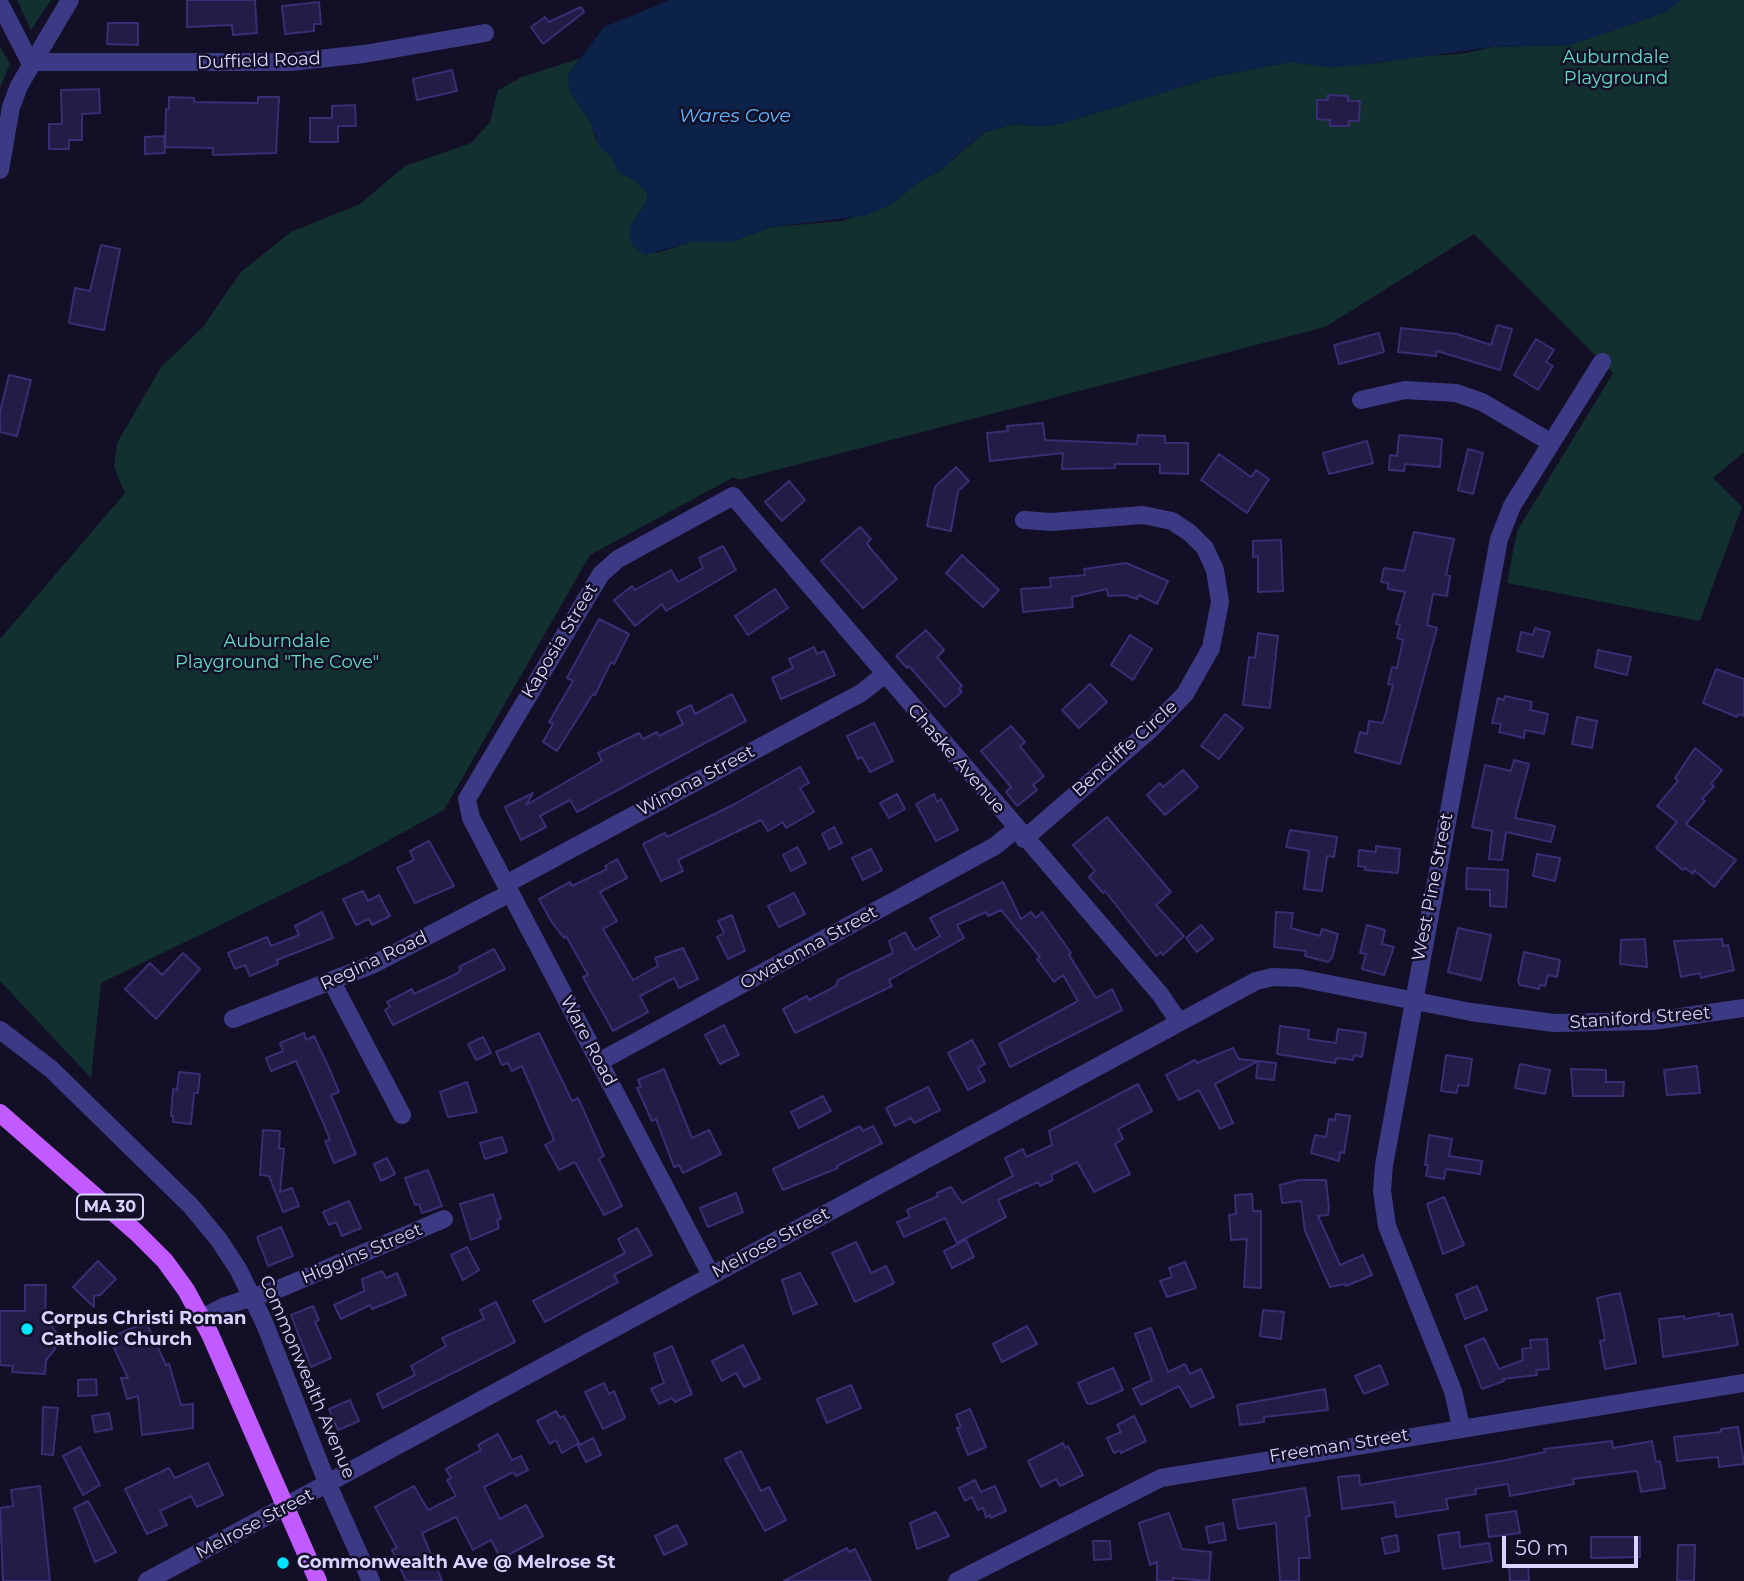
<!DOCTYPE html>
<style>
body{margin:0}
#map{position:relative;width:1744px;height:1581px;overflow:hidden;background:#130f26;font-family:Montserrat,sans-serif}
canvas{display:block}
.scale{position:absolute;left:1502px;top:1536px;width:136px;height:32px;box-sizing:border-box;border:4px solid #d9d4ff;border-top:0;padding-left:9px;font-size:21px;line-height:24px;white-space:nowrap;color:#d9d4ff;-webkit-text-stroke:5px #130f26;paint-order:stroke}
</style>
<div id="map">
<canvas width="1744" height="1581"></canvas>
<div class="scale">50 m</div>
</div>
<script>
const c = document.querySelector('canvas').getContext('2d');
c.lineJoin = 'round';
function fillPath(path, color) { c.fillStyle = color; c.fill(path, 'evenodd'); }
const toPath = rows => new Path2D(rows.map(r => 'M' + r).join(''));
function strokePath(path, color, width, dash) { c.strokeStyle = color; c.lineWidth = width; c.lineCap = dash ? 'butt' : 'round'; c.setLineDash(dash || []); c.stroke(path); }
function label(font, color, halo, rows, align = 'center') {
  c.font = font + ' Montserrat,sans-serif'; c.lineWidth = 5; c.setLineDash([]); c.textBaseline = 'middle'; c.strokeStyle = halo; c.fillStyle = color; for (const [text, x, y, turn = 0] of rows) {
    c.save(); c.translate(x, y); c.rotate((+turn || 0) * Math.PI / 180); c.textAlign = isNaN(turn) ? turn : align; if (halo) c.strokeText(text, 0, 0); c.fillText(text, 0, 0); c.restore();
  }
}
const green = toPath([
 [17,0,51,0,31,30],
 [1682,0,1744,0,1744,452,1713,478,1742,507,1700,621,1507,583,1517,531,1613,373,1474,234,1325,327,738,480,734,477,590,555,444,810,349,862,101,983,91,1078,0,981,0,639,125,493,114,467,117,443,161,367,202,328,241,272,291,232,360,204,405,166,471,143,490,122,498,90,522,77,581,58,568,75,570,91,591,124,596,140,611,157,619,173,636,181,647,193,648,200,631,224,657,253,691,242,731,242,772,227,842,221,890,205,919,182,941,170,985,132,1015,124,1043,127,1063,123,1217,76,1291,62,1328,67,1378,63,1405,57,1460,54,1493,47,1570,45,1655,16],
 [0,46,10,64,0,88]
]);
const water = toPath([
 [670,0,1682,0,1666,12,1570,45,1493,47,1353,66,1328,67,1291,62,1217,76,1063,123,1043,127,1015,124,984,132,941,170,919,182,890,205,864,216,772,227,731,242,691,242,645,255,632,245,629,234,631,224,648,200,647,193,636,181,619,173,611,157,599,146,591,124,570,91,568,75,604,27]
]);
const building = toPath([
 [187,0,255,0,257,33,233,35,232,25,187,27,187,0],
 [319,2,321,24,314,24,314,31,285,34,282,6,319,2],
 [581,7,584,12,543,44,531,27,545,17,549,22,581,7],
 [108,23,138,23,138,45,107,44,108,23],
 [452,70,457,91,417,100,413,79,452,70],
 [99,89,100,113,82,114,82,140,69,140,69,149,49,149,49,124,62,124,61,90,99,89],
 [1328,95,1348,96,1348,101,1360,101,1359,121,1349,121,1349,126,1330,126,1330,120,1317,119,1317,100,1328,100,1328,95],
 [169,97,194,98,194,102,258,103,258,97,279,97,276,153,213,155,213,148,165,147,166,109,169,109,169,97],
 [355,105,356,126,338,126,338,142,310,142,310,118,332,118,332,106,355,105],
 [164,136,165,153,145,154,145,137,164,136],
 [101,245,120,249,104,330,69,323,75,288,90,291,101,245],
 [1497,325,1512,329,1500,370,1437,351,1436,356,1398,352,1401,328,1457,334,1491,345,1497,325],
 [1379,333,1384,352,1339,364,1334,345,1379,333],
 [1536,339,1554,350,1546,362,1553,366,1538,390,1514,375,1536,339],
 [9,375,31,380,17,436,0,432,0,412,9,375],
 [1043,423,1045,440,1137,444,1138,435,1165,436,1165,443,1188,443,1188,474,1160,473,1160,464,1115,464,1115,468,1062,469,1063,453,990,461,987,433,1008,431,1007,426,1043,423],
 [1399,435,1442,439,1440,467,1405,464,1404,471,1389,470,1390,455,1397,456,1399,435],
 [1367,441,1373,463,1329,474,1323,453,1367,441],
 [1468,449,1483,453,1473,494,1458,490,1468,449],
 [1219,454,1251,477,1256,470,1269,479,1247,513,1201,480,1219,454],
 [956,467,969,481,958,491,951,531,927,526,935,487,956,467],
 [789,481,805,500,782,521,765,502,789,481],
 [860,527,871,539,867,543,870,548,897,579,863,608,821,561,860,527],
 [1414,532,1454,539,1446,575,1450,576,1447,596,1433,594,1427,625,1437,628,1400,764,1355,752,1360,732,1367,734,1369,721,1383,723,1386,713,1393,685,1388,684,1392,667,1397,668,1403,640,1397,638,1400,625,1396,624,1405,592,1388,589,1388,583,1381,582,1384,568,1404,571,1414,532],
 [1281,540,1283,591,1258,592,1258,556,1253,557,1253,541,1281,540],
 [723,546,736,570,666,611,662,604,635,626,614,600,632,586,635,590,671,570,678,582,703,568,699,558,723,546],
 [962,555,999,590,983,607,946,573,962,555],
 [1126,563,1168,581,1157,604,1139,595,1137,599,1125,595,1108,596,1107,589,1072,597,1073,607,1023,612,1021,589,1051,587,1050,578,1085,575,1084,569,1126,563],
 [775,589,788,608,748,635,735,616,775,589],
 [599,619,629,634,614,664,611,662,595,695,593,694,557,751,543,742,553,724,549,722,573,681,567,678,599,619],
 [1535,628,1550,632,1543,657,1517,651,1521,632,1533,635,1535,628],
 [926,630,944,650,937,657,962,686,959,689,962,692,945,707,909,666,907,668,896,656,926,630],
 [1258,633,1278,636,1270,708,1243,705,1249,657,1255,658,1258,633],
 [1130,635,1152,649,1133,680,1111,665,1130,635],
 [814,647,817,654,824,651,835,675,781,699,772,678,793,668,789,659,814,647],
 [1598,650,1631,657,1627,675,1595,667,1598,650],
 [1716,669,1744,679,1744,716,1738,714,1737,717,1703,703,1716,669],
 [1090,684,1107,702,1079,728,1062,710,1090,684],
 [732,694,746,721,577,812,570,800,540,816,546,827,521,840,505,807,533,793,526,805,602,761,598,753,639,733,643,739,657,732,659,736,683,724,677,712,691,705,695,714,732,694],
 [1505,696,1532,702,1530,710,1548,714,1544,734,1525,730,1524,738,1499,732,1501,724,1492,723,1498,698,1504,700,1505,696],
 [1225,714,1243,728,1219,759,1201,746,1225,714],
 [1577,717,1597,721,1592,748,1572,744,1577,717],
 [874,723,893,761,870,772,862,757,858,759,847,736,874,723],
 [1011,726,1025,742,1020,746,1044,776,1033,785,1037,790,1017,806,1006,792,1011,787,981,751,1011,726],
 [1695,748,1722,770,1711,784,1714,786,1702,799,1705,801,1686,824,1736,860,1714,887,1694,870,1693,874,1685,868,1683,870,1656,848,1677,822,1657,806,1678,781,1675,778,1695,748],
 [1514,760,1529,764,1515,818,1555,826,1551,842,1506,832,1502,860,1489,859,1492,831,1472,827,1485,765,1511,771,1514,760],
 [800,767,809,783,800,788,814,812,786,828,783,822,768,831,761,820,678,860,683,871,661,881,643,844,665,833,667,837,733,805,800,767],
 [1183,770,1198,787,1165,815,1147,795,1160,783,1163,787,1183,770],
 [897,794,905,809,889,818,880,803,897,794],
 [934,794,937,802,941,799,958,830,936,841,916,804,934,794],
 [1107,817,1171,892,1156,905,1184,936,1163,955,1161,952,1156,956,1105,891,1103,893,1089,877,1095,871,1073,845,1107,817],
 [834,827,842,843,829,849,822,834,834,827],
 [1290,830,1337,837,1334,857,1327,856,1322,891,1304,889,1309,851,1286,847,1290,830],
 [429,841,454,886,415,903,397,868,414,860,410,851,429,841],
 [1376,846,1400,849,1398,873,1365,870,1366,867,1358,866,1359,850,1376,852,1376,846],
 [797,847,806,863,791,871,783,855,797,847],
 [871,849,882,870,863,880,852,858,871,849],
 [1537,854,1560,858,1555,881,1533,876,1537,854],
 [617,859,627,878,600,892,617,921,603,929,633,980,658,966,655,958,683,948,698,979,679,988,674,978,640,996,648,1012,613,1031,583,977,588,975,566,936,564,938,551,921,539,899,570,882,572,886,607,869,605,866,617,859],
 [1467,868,1508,870,1506,907,1490,906,1490,890,1466,889,1467,868],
 [1003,882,1021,919,1031,912,1036,918,1042,912,1071,953,1069,955,1096,998,1112,989,1122,1010,1010,1067,999,1044,1078,1001,1063,975,1054,982,1037,959,1040,957,1001,910,988,916,986,912,957,925,964,938,889,980,892,986,795,1033,783,1009,807,996,809,1000,836,986,838,980,893,953,889,941,905,932,915,950,940,936,930,918,1003,882],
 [363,891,368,901,379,895,390,916,372,925,369,919,356,925,343,899,363,891],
 [794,893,805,914,779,927,768,906,794,893],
 [322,912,333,938,277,960,278,964,250,976,245,965,235,969,228,953,267,937,271,946,299,935,295,926,322,912],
 [1276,912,1293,913,1291,928,1320,936,1322,929,1338,934,1332,958,1328,962,1305,956,1306,951,1274,947,1276,912],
 [732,915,745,951,728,959,717,937,724,933,718,921,732,915],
 [1201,925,1213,939,1197,952,1186,938,1201,925],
 [1367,925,1385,930,1382,944,1394,947,1384,975,1362,969,1366,954,1360,953,1367,925],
 [1458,928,1491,935,1481,980,1448,972,1458,928],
 [1645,939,1647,967,1620,964,1621,940,1645,939],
 [1722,939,1723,946,1728,945,1734,970,1701,978,1700,973,1681,977,1674,941,1722,939],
 [494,949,505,969,393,1025,385,1010,390,1007,387,1002,412,989,414,994,456,974,461,970,459,967,494,949],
 [1524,952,1560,960,1557,977,1548,975,1545,986,1540,985,1539,989,1520,985,1518,981,1524,952],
 [183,953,200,969,156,1019,125,989,150,963,162,975,183,953],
 [724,1025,739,1055,720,1064,705,1035,724,1025],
 [1280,1026,1309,1030,1308,1039,1336,1043,1338,1029,1366,1033,1362,1057,1354,1055,1353,1060,1336,1058,1335,1063,1277,1054,1280,1026],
 [304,1033,306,1040,314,1036,329,1068,339,1092,331,1095,356,1154,334,1163,325,1141,330,1140,325,1127,296,1061,271,1071,266,1058,283,1051,280,1043,304,1033],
 [539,1033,572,1101,578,1098,604,1156,599,1159,622,1206,604,1215,575,1162,559,1170,545,1145,554,1140,522,1066,512,1071,508,1063,502,1065,496,1052,539,1033],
 [483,1037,491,1053,476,1060,468,1044,483,1037],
 [972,1040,985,1064,978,1068,985,1081,968,1090,948,1053,972,1040],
 [1233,1048,1239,1059,1276,1063,1274,1080,1256,1078,1258,1061,1215,1084,1233,1123,1220,1129,1199,1090,1179,1100,1166,1075,1195,1060,1197,1063,1233,1048],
 [1446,1055,1472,1059,1468,1086,1458,1085,1457,1093,1441,1091,1446,1055],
 [1520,1064,1550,1070,1545,1094,1515,1088,1520,1064],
 [1697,1066,1700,1093,1667,1095,1664,1070,1697,1066],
 [664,1069,692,1138,709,1130,721,1154,683,1173,679,1165,674,1167,656,1119,652,1121,637,1088,641,1087,638,1080,664,1069],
 [1571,1069,1606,1070,1606,1082,1624,1082,1623,1096,1573,1096,1571,1069],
 [179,1072,200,1074,198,1093,194,1093,191,1124,173,1122,173,1116,171,1116,173,1089,177,1090,179,1072],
 [467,1082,477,1112,448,1117,440,1092,467,1082],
 [1138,1084,1152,1111,1118,1129,1123,1139,1115,1144,1130,1174,1094,1192,1077,1162,1051,1175,1053,1180,1040,1186,1038,1182,998,1200,1006,1217,957,1243,945,1218,904,1237,897,1222,910,1217,907,1210,938,1196,937,1193,951,1187,962,1203,1013,1176,1005,1158,1023,1149,1026,1157,1052,1145,1049,1131,1138,1084],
 [928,1087,940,1110,914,1123,911,1118,895,1126,886,1108,928,1087],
 [823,1096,831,1111,799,1128,791,1112,823,1096],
 [1336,1114,1350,1116,1344,1153,1340,1152,1339,1161,1311,1153,1315,1135,1326,1137,1329,1119,1335,1120,1336,1114],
 [860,1126,863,1131,873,1126,882,1143,837,1166,838,1168,783,1190,773,1169,860,1126],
 [263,1130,280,1131,279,1148,284,1149,280,1192,292,1188,299,1206,283,1212,269,1176,260,1175,263,1130],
 [1429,1135,1452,1139,1449,1156,1482,1161,1480,1174,1446,1169,1444,1179,1426,1176,1428,1165,1425,1165,1429,1135],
 [502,1137,507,1152,485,1159,480,1143,502,1137],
 [387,1158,395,1174,381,1181,374,1164,387,1158],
 [428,1170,442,1206,422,1213,419,1204,415,1205,405,1178,428,1170],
 [1299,1180,1326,1180,1329,1208,1328,1215,1318,1216,1340,1265,1363,1255,1372,1275,1346,1286,1345,1284,1330,1287,1305,1231,1301,1201,1282,1203,1280,1185,1299,1180],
 [736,1193,743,1212,708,1227,700,1208,736,1193],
 [493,1194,501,1219,497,1220,499,1228,471,1240,460,1204,493,1194],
 [1252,1194,1253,1211,1261,1211,1261,1288,1244,1287,1247,1239,1231,1240,1229,1215,1236,1214,1235,1195,1252,1194],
 [1444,1197,1464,1245,1443,1254,1427,1204,1444,1197],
 [349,1201,361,1228,342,1236,336,1222,329,1225,323,1212,349,1201],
 [281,1227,293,1256,268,1266,257,1237,281,1227],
 [637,1228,652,1255,614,1275,618,1282,545,1322,533,1301,625,1253,618,1239,637,1228],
 [966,1240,974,1257,952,1268,944,1251,966,1240],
 [856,1242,871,1273,886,1266,894,1283,855,1302,832,1253,856,1242],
 [467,1247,479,1270,463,1280,451,1255,467,1247],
 [98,1261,116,1279,100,1295,94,1296,94,1307,73,1287,98,1261],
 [1185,1262,1196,1288,1167,1297,1160,1281,1172,1277,1169,1268,1185,1262],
 [382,1271,386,1278,397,1273,406,1295,372,1309,370,1305,341,1319,334,1305,364,1291,362,1279,382,1271],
 [800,1273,817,1304,793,1314,782,1280,800,1273],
 [25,1285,46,1285,45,1316,57,1334,55,1349,46,1360,45,1374,12,1372,13,1366,0,1365,0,1311,25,1311,25,1285],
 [1477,1286,1487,1310,1465,1319,1456,1295,1477,1286],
 [1620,1293,1636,1363,1605,1369,1600,1341,1605,1340,1597,1298,1620,1293],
 [496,1302,515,1342,383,1408,377,1394,415,1375,411,1366,446,1346,442,1338,484,1319,480,1310,496,1302],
 [313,1306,319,1320,315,1322,331,1358,311,1367,291,1315,313,1306],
 [1263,1310,1284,1312,1281,1339,1260,1336,1263,1310],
 [1719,1313,1719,1316,1732,1314,1738,1345,1663,1357,1659,1319,1684,1316,1684,1319,1719,1313],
 [146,1322,166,1365,169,1364,181,1405,193,1404,193,1428,142,1435,138,1396,127,1399,121,1378,128,1378,114,1348,118,1346,114,1336,146,1322],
 [1027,1326,1037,1344,1002,1362,993,1344,1027,1326],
 [1151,1328,1168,1372,1185,1364,1190,1374,1201,1369,1214,1397,1191,1407,1179,1386,1141,1405,1133,1389,1152,1380,1135,1334,1151,1328],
 [1484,1338,1499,1369,1523,1360,1522,1349,1531,1348,1530,1340,1547,1339,1549,1369,1536,1370,1537,1375,1503,1379,1504,1381,1482,1389,1465,1346,1484,1338],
 [743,1345,760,1379,744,1387,736,1373,722,1381,712,1361,743,1345],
 [672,1346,692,1394,675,1402,672,1398,659,1404,651,1389,664,1383,654,1354,672,1346],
 [1380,1365,1388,1384,1364,1394,1355,1376,1380,1365],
 [1113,1368,1123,1390,1091,1404,1087,1403,1078,1383,1113,1368],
 [96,1379,97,1395,78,1396,78,1380,96,1379],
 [604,1383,609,1394,614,1391,625,1418,603,1429,585,1392,604,1383],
 [851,1385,861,1408,827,1423,817,1399,851,1385],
 [1325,1389,1328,1410,1264,1417,1264,1422,1240,1425,1237,1405,1325,1389],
 [350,1400,359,1421,338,1430,329,1409,350,1400],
 [43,1407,58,1408,53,1455,42,1454,43,1407],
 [970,1409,986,1447,968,1455,957,1428,961,1427,956,1415,970,1409],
 [556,1411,560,1418,564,1416,579,1443,562,1453,556,1440,550,1444,537,1421,556,1411],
 [109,1413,112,1429,95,1432,92,1416,109,1413],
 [1134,1416,1146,1441,1121,1453,1120,1450,1114,1453,1107,1438,1121,1432,1117,1425,1134,1416],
 [1738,1427,1744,1464,1719,1467,1718,1457,1677,1461,1674,1437,1721,1432,1721,1429,1738,1427],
 [498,1434,512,1460,521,1456,528,1470,516,1476,513,1472,484,1487,500,1519,526,1505,543,1536,501,1559,491,1540,473,1550,456,1517,422,1533,442,1581,406,1581,392,1550,397,1548,375,1507,414,1486,428,1510,456,1496,447,1480,451,1478,446,1469,481,1450,478,1445,498,1434],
 [593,1438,601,1455,586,1462,578,1446,593,1438],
 [1612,1441,1613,1448,1652,1441,1656,1462,1660,1461,1665,1488,1641,1492,1637,1471,1573,1479,1574,1484,1510,1496,1508,1484,1475,1489,1476,1494,1446,1499,1448,1509,1396,1517,1394,1502,1342,1509,1338,1477,1359,1475,1360,1485,1507,1460,1545,1452,1544,1449,1612,1441],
 [1063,1443,1065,1448,1068,1446,1083,1475,1060,1486,1056,1479,1041,1487,1028,1461,1063,1443],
 [80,1447,100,1485,83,1495,63,1456,80,1447],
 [741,1451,761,1491,769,1487,786,1520,765,1531,725,1459,741,1451],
 [208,1463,223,1495,197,1507,191,1496,160,1511,167,1525,147,1534,125,1489,169,1468,175,1478,208,1463],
 [975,1480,981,1492,995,1486,1006,1511,991,1518,990,1515,986,1517,983,1508,978,1510,972,1497,965,1501,959,1488,975,1480],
 [40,1486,50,1581,3,1581,0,1508,13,1506,11,1490,40,1486],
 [1305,1488,1310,1516,1306,1517,1310,1558,1299,1558,1299,1581,1280,1581,1276,1523,1238,1529,1233,1500,1305,1488],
 [88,1501,116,1552,95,1562,74,1508,88,1501],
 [1516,1511,1520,1533,1489,1537,1486,1515,1516,1511],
 [936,1512,949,1536,917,1549,910,1523,936,1512],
 [1169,1513,1182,1549,1211,1552,1209,1581,1173,1578,1173,1581,1157,1581,1157,1562,1150,1565,1139,1523,1169,1513],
 [1223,1523,1226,1540,1209,1543,1206,1527,1223,1523],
 [677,1525,687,1544,664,1555,655,1536,677,1525],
 [1459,1532,1460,1547,1489,1543,1492,1561,1443,1569,1438,1535,1459,1532],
 [1397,1535,1399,1551,1385,1554,1382,1538,1397,1535],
 [1591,1537,1640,1537,1640,1557,1591,1558,1591,1537],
 [1093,1541,1110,1541,1111,1559,1094,1560,1093,1541],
 [1678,1545,1695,1545,1694,1581,1677,1581,1678,1545],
 [847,1548,849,1552,855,1549,871,1581,784,1581,847,1548],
 [1528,1565,1529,1581,1510,1581,1509,1567,1528,1565]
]);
const minor = toPath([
 [0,4,30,62,291,62,364,54,485,33],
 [0,170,11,107,19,86,70,0],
 [1361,400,1405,390,1456,393,1482,402,1550,442],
 [1024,839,1150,730,1185,694,1211,648,1220,602,1215,570,1205,548,1190,533,1172,521,1143,515,1051,522,1024,520],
 [506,884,861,693,884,675],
 [332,982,402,1115],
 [233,1019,374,964,510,893],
 [0,1030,51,1069,191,1206,219,1240,238,1269,264,1322,328,1485,371,1581],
 [599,1062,995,846,1016,829],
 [711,1275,471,818,467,799,601,574,618,559,733,496,1160,994,1179,1022],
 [202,1318,225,1306,281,1288,444,1219],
 [1461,1427,1453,1391,1387,1226,1382,1191,1384,1165,1499,539,1512,506,1602,362],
 [147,1581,1256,981,1273,977,1299,978,1471,1012,1554,1023,1652,1021,1744,1008],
 [957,1581,1161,1478,1744,1383]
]);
const major = toPath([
 [0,1113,137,1233,165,1261,186,1290,210,1334,318,1581]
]);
const markers = [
 [27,1329,7,"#00e5ff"],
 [283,1563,7,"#00e5ff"]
];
const shields = [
 [110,1207,66]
];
const shieldNames = [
 ["MA 30",110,1207]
];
const parkNames = [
 ["Auburndale",1616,58],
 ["Playground",1616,79],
 ["Auburndale",277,642],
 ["Playground \"The Cove\"",277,663]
];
const streetNames = [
 ["Duffield Road",259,61,-2],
 ["Kaposia Street",560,641,-59],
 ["Bencliffe Circle",1125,749,-42],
 ["Chaske Avenue",956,759,49],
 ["Winona Street",696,781,-28],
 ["West Pine Street",1433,887,-79],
 ["Owatonna Street",809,948,-29],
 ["Regina Road",374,961,-25],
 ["Staniford Street",1640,1018,-4],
 ["Ware Road",588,1041,62],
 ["Melrose Street",771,1243,-28],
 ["Higgins Street",362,1254,-23],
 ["Commonwealth Avenue",307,1377,67],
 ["Freeman Street",1339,1446,-9],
 ["Melrose Street",255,1524,-28]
];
const poiNames = [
 ["Corpus Christi Roman",41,1319],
 ["Catholic Church",41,1340],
 ["Commonwealth Ave @ Melrose St",297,1563]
];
const waterNames = [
 ["Wares Cove",735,116]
];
fillPath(green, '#12302f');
fillPath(water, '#0c2248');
fillPath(building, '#241b47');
strokePath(building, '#3b2d73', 2);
strokePath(minor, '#3d3a85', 18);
strokePath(major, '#c25bff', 18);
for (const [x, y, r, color] of markers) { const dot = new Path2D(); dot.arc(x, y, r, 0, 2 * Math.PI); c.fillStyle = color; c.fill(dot); strokePath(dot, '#130f26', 2.5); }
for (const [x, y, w] of shields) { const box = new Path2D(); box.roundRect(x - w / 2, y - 12.5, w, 25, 5); c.fillStyle = '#130f26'; c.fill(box); strokePath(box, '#d9d4ff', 2); }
label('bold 16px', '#d9d4ff', null, shieldNames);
label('18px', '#5fe0c0', '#130f26', parkNames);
label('18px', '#d9d4ff', '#130f26', streetNames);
label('bold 18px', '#d9d4ff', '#130f26', poiNames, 'left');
label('italic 19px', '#62b6ff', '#130f26', waterNames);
</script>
